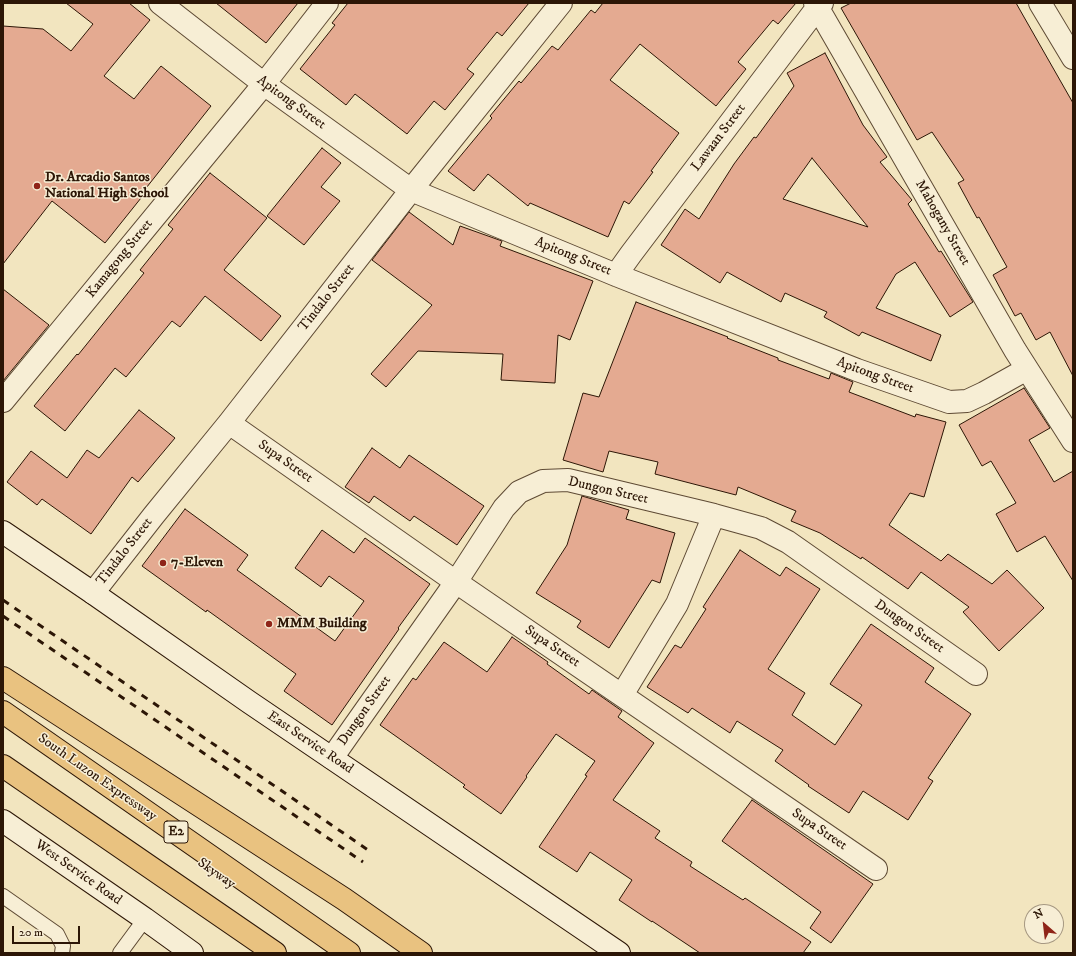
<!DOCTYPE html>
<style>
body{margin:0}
#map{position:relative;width:1076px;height:956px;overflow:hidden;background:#f2e5bf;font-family:"IM FELL DW Pica",serif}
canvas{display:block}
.frame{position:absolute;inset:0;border:4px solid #2c1606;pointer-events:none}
.north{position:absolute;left:1024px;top:904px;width:40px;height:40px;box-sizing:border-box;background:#f7eed5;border:1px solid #a69882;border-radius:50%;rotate:332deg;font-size:11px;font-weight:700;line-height:16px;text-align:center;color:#2c1606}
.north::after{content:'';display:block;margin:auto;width:14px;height:18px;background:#8f2418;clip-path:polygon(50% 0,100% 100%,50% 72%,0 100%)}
.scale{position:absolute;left:12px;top:926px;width:68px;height:18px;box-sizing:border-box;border:2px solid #2c1606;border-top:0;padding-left:5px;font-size:12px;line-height:14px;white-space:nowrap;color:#2c1606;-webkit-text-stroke:3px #f7eed5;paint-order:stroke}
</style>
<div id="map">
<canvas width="1076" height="956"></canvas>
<div class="frame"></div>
<div class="north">N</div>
<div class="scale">20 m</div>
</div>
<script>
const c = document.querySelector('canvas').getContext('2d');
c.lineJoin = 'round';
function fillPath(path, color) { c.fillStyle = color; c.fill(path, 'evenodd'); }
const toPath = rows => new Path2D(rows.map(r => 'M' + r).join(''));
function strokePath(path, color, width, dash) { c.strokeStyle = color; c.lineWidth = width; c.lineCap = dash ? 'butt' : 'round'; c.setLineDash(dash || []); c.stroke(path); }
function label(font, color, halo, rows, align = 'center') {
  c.font = font + ' "IM FELL DW Pica",serif'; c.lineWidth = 3; c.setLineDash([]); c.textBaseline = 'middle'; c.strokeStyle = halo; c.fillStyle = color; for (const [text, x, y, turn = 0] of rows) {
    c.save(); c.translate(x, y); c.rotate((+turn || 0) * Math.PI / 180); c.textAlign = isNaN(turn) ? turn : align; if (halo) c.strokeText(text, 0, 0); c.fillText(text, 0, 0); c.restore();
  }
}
const building = toPath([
 [66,3,129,3,150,20,104,76,134,99,161,66,211,106,139,197,141,198,105,243,52,201,3,264,3,26,43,29,71,51,93,24,66,3],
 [216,3,298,3,266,43,216,3],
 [348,3,529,3,502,36,497,32,467,69,474,74,445,110,434,101,407,134,355,94,346,105,300,69,335,25,332,23,348,3],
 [603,3,796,3,778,24,773,20,738,62,746,69,716,106,640,44,610,80,679,133,651,171,653,172,629,204,624,201,608,237,530,203,528,206,488,174,474,191,448,171,492,118,490,116,519,81,521,83,552,46,558,50,591,10,595,13,603,3],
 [851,3,1016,3,1073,103,1073,376,1050,332,1036,340,1021,313,1015,316,993,275,1007,267,979,217,977,218,958,183,964,180,932,132,917,140,841,8,851,3],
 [825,53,863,125,887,157,880,162,912,200,908,204,939,252,941,251,973,302,950,317,915,262,896,274,876,308,941,335,931,361,862,332,859,336,824,317,827,312,785,293,781,302,727,272,720,283,661,245,685,209,699,219,734,164,754,137,756,138,794,86,787,73,825,53],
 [812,158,868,227,783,199,812,158],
 [322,148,341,163,321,187,340,201,304,245,267,216,322,148],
 [210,173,267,218,224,270,281,316,261,341,205,296,180,327,172,321,126,377,115,368,65,431,34,406,77,354,78,355,144,273,140,270,173,229,168,225,210,173],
 [409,212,453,245,460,226,502,241,500,246,593,281,570,340,558,335,555,383,501,380,503,354,418,351,386,387,371,374,432,305,372,260,409,212],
 [3,289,49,325,3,381,3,289],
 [636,302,728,337,727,338,778,358,778,360,829,379,831,373,853,382,849,392,915,417,916,414,946,422,924,497,910,493,889,525,941,561,948,554,992,584,1007,570,1044,608,999,651,963,612,969,607,921,572,908,589,862,557,861,559,820,533,791,521,796,511,738,487,736,495,655,474,658,462,609,451,603,472,563,460,583,393,599,397,636,302],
 [1024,388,1050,428,1029,440,1054,482,1073,471,1073,581,1045,536,1017,552,996,514,1016,503,991,461,982,466,959,425,1024,388],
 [139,410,175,438,138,482,132,477,91,534,42,499,37,505,7,482,31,451,67,478,87,450,99,458,139,410],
 [372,448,400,468,409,455,484,506,457,545,414,516,410,521,374,496,369,503,345,487,372,448],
 [582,496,629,510,626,519,675,533,660,583,652,580,609,648,577,627,581,621,536,593,567,545,582,496],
 [185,509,248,555,237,570,335,641,364,601,329,576,321,587,295,568,322,530,354,553,365,538,430,584,398,628,399,629,332,725,284,691,296,674,207,610,206,612,142,566,185,509],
 [740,550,780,576,786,567,820,589,768,669,805,693,792,715,835,745,862,705,830,684,871,624,934,668,925,682,971,714,928,778,933,781,908,820,863,791,849,813,808,786,809,785,775,761,783,750,737,721,730,733,692,708,688,713,647,687,675,645,681,648,706,609,703,607,740,550],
 [512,637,548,662,547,664,589,694,592,690,622,711,618,717,654,743,613,800,660,831,655,838,692,862,690,866,743,900,745,898,811,942,803,953,700,953,652,921,652,922,619,900,632,880,590,852,577,872,539,847,587,776,585,775,595,761,556,734,526,776,527,777,501,814,463,787,465,785,380,725,413,678,416,680,444,642,487,672,512,637],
 [752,800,873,884,831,943,810,928,821,912,722,841,752,800]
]);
const lane = toPath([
 [3,896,57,934,63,946,62,953],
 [120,953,145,919]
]);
const street = toPath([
 [160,3,264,84,411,190,616,275,857,370,949,402,967,401,984,393,1027,369],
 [815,3,1015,350,1073,441],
 [1040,3,1073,58],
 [616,275,631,254,817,8,822,3],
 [3,401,264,84,327,3],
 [229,423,456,582,876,869],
 [93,593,154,515,229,423,411,190,561,3],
 [622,695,677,604,714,515],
 [332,758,353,728,456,582,504,508,519,492,543,481,568,480,714,515,761,528,788,542,976,674]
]);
const secondary = toPath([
 [3,532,93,593,249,702,619,953],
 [3,821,145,919,192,953]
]);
const highway = toPath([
 [3,678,344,899,421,953],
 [3,712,349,953],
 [3,766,275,953]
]);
const rail = toPath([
 [3,600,371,852],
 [3,616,363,862]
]);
const markers = [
 [37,186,4,"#8f2418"],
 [163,563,4,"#8f2418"],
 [269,624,4,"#8f2418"]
];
const shields = [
 [176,832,24]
];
const shieldNames = [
 ["E2",176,832]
];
const streetNames = [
 ["Apitong Street",291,103,36],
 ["Lawaan Street",719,138,-53],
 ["Mahogany Street",942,223,60],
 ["Apitong Street",573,257,22],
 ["Kamagong Street",120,259,-51],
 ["Tindalo Street",327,298,-52],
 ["Apitong Street",875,376,20],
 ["Supa Street",285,462,35],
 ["Dungon Street",608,491,13],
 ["Tindalo Street",125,552,-52],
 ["Dungon Street",909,627,35],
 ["Supa Street",552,647,34],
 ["Dungon Street",365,711,-55],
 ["East Service Road",310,743,34],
 ["South Luzon Expressway",97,778,35],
 ["Supa Street",819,830,34],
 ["West Service Road",78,873,35],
 ["Skyway",216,874,35]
];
const poiNames = [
 ["Dr. Arcadio Santos",45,178],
 ["National High School",45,194],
 ["7-Eleven",171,563],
 ["MMM Building",277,624]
];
fillPath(building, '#e4aa91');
strokePath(building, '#2c1606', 1);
strokePath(lane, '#5e4a34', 16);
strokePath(street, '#5e4a34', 24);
strokePath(secondary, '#2c1606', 24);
strokePath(highway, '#2c1606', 24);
strokePath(lane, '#f7eed5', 14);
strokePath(street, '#f7eed5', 22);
strokePath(secondary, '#f7eed5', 22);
strokePath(highway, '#e9c280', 22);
strokePath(rail, '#2c1606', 3, [7, 7]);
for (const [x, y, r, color] of markers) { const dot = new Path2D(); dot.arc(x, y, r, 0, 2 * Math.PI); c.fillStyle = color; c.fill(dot); strokePath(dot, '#f7eed5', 1.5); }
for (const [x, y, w] of shields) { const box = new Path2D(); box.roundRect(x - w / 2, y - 11, w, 22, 3); c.fillStyle = '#f7eed5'; c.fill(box); strokePath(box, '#2c1606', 1); }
label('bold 13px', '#2c1606', null, shieldNames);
label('14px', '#2c1606', '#f7eed5', streetNames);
label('bold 14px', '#2c1606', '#f7eed5', poiNames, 'left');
</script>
